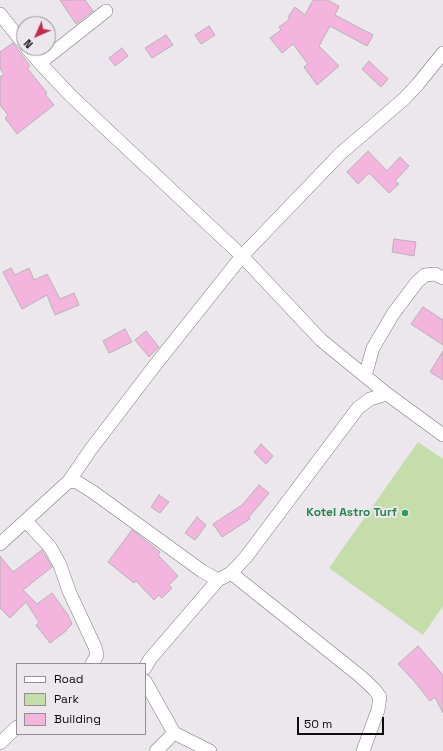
<!DOCTYPE html>
<style>
body{margin:0}
#map{position:relative;width:443px;height:751px;overflow:hidden;background:#ece7ed;font-family:"Space Grotesk",sans-serif}
canvas{display:block}
.legend{position:absolute;left:16px;top:663px;width:130px;height:72px;box-sizing:border-box;background:#ece7ed;border:1px solid #938f94;margin:0;padding:5px 7px;list-style:none;font-size:12px;color:#0e0c0e}
.legend li{display:flex;align-items:center;gap:8px;height:20px}
.legend b{width:20px;border:1px solid #938f94}
.north{position:absolute;left:16px;top:16px;width:40px;height:40px;box-sizing:border-box;background:#ece7ed;border:1px solid #938f94;border-radius:50%;rotate:225deg;font-size:11px;font-weight:700;line-height:16px;text-align:center;color:#0e0c0e}
.north::after{content:'';display:block;margin:auto;width:14px;height:18px;background:#be2d4d;clip-path:polygon(50% 0,100% 100%,50% 72%,0 100%)}
.scale{position:absolute;left:297px;top:717px;width:87px;height:18px;box-sizing:border-box;border:2px solid #0e0c0e;border-top:0;padding-left:5px;font-size:12px;line-height:14px;white-space:nowrap;color:#0e0c0e;-webkit-text-stroke:3px #ece7ed;paint-order:stroke}
</style>
<div id="map">
<canvas width="443" height="751"></canvas>
<ul class="legend">
<li><b style="height:5px;background:#fff"></b>Road</li>
<li><b style="height:11px;background:#c4ddab"></b>Park</li>
<li><b style="height:11px;background:#f3b4dd"></b>Building</li>
</ul>
<div class="north">N</div>
<div class="scale">50 m</div>
</div>
<script>
const c = document.querySelector('canvas').getContext('2d');
c.lineJoin = 'round';
function fillPath(path, color) { c.fillStyle = color; c.fill(path, 'evenodd'); }
const toPath = rows => new Path2D(rows.map(r => 'M' + r).join(''));
function strokePath(path, color, width, dash) { c.strokeStyle = color; c.lineWidth = width; c.lineCap = dash ? 'butt' : 'round'; c.setLineDash(dash || []); c.stroke(path); }
function label(font, color, halo, rows, align = 'center') {
  c.font = font + ' "Space Grotesk",sans-serif'; c.lineWidth = 4; c.setLineDash([]); c.textBaseline = 'middle'; c.strokeStyle = halo; c.fillStyle = color; for (const [text, x, y, turn = 0] of rows) {
    c.save(); c.translate(x, y); c.rotate((+turn || 0) * Math.PI / 180); c.textAlign = isNaN(turn) ? turn : align; if (halo) c.strokeText(text, 0, 0); c.fillText(text, 0, 0); c.restore();
  }
}
const green = toPath([
 [418,442,443,459,443,606,423,635,329,568]
]);
const building = toPath([
 [60,0,85,0,93,11,76,24,60,0],
 [313,0,327,0,339,6,335,15,373,35,367,46,330,26,319,46,339,66,317,85,304,67,308,64,293,44,282,53,270,38,281,30,279,27,290,19,288,17,295,7,305,15,313,0],
 [209,26,215,35,201,44,195,35,209,26],
 [166,35,173,45,152,58,145,48,166,35],
 [13,43,30,66,27,68,47,93,45,94,54,105,17,134,5,118,8,115,0,105,0,77,4,74,0,69,0,52,13,43],
 [122,48,128,56,115,66,109,58,122,48],
 [369,61,388,79,381,87,362,69,369,61],
 [368,151,387,171,400,157,409,166,395,181,399,184,389,193,369,173,358,184,347,172,368,151],
 [394,239,416,242,414,256,392,252,394,239],
 [11,268,15,275,29,268,34,280,47,274,60,299,74,293,79,305,55,315,47,295,22,309,3,272,11,268],
 [423,307,443,320,443,345,411,324,423,307],
 [125,329,132,342,109,353,103,341,125,329],
 [146,331,159,347,149,357,135,340,146,331],
 [443,351,443,380,430,372,443,351],
 [261,444,273,456,266,464,254,452,261,444],
 [259,485,269,493,249,517,250,519,222,537,213,524,242,505,259,485],
 [159,495,169,502,160,513,151,507,159,495],
 [197,517,206,525,195,540,185,533,197,517],
 [132,530,160,552,158,555,178,576,169,585,172,588,162,598,159,595,154,600,136,581,134,583,108,562,132,530],
 [42,550,52,567,23,590,37,604,52,593,68,615,72,624,67,629,66,631,50,643,36,625,39,622,26,602,10,618,0,608,0,556,13,572,42,550],
 [418,646,443,675,443,713,435,697,430,701,415,682,398,664,418,646]
]);
const minor = toPath([
 [0,14,24,44],
 [27,48,40,63,70,95,242,256,321,340,387,394,443,435],
 [40,63,106,11],
 [365,376,373,348,393,314,417,282,425,275,435,274,443,278],
 [69,481,77,482,93,492,202,571,218,580],
 [26,521,50,547,60,565,69,591,95,647,97,655,92,664],
 [0,544,69,481,91,449,156,364,242,256,340,154,404,99,418,84,443,53],
 [231,573,360,676,374,689,380,697,378,710,363,751],
 [145,668,150,659,218,580,231,573,246,557,358,408,370,399,387,394],
 [145,681,174,733,210,751],
 [0,743,17,727],
 [156,751,174,733]
]);
const markers = [
 [405,513,4,"#2e9e5b"]
];
const leisureNames = [
 ["Kotei Astro Turf",397,513]
];
fillPath(green, '#c4ddab');
fillPath(building, '#f3b4dd');
strokePath(building, '#b8b2b6', 1);
strokePath(minor, '#7b777c', 14);
strokePath(minor, '#fff', 13);
for (const [x, y, r, color] of markers) { const dot = new Path2D(); dot.arc(x, y, r, 0, 2 * Math.PI); c.fillStyle = color; c.fill(dot); strokePath(dot, '#ece7ed', 1.5); }
label('bold 12px', '#27864d', '#ece7ed', leisureNames, 'right');
</script>
